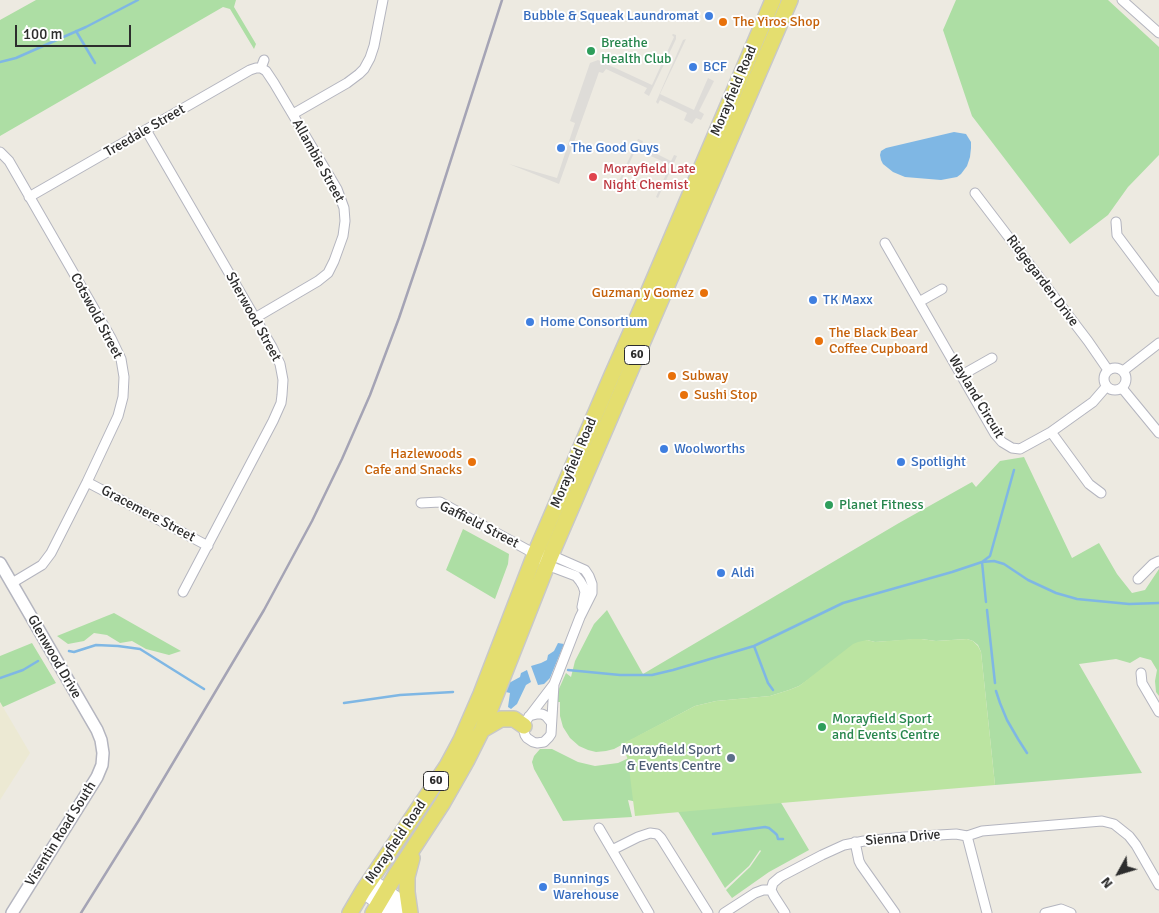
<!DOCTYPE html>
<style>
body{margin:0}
#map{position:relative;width:1159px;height:913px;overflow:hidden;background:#edeae1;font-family:Signika,sans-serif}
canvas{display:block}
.north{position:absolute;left:1094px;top:848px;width:50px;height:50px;-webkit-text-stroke:4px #fff;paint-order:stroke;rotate:231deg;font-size:14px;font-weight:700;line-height:20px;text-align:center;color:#2d2d2d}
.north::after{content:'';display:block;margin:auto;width:18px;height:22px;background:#2d2d2d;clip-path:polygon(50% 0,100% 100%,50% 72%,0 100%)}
.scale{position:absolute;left:15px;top:25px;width:116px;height:22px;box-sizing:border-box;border:2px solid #2d2d2d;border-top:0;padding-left:6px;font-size:15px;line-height:18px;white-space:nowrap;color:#2d2d2d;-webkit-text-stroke:4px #fff;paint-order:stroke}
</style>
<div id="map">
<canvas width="1159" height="913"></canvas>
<div class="north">N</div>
<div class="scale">100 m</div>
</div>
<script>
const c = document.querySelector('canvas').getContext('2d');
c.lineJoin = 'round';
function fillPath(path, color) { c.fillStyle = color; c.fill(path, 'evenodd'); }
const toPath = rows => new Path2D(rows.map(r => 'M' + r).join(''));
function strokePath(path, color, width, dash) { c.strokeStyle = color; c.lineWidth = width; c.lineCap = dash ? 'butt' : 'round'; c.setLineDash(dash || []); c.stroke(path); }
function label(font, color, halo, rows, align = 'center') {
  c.font = font + ' Signika,sans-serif'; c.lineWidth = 4; c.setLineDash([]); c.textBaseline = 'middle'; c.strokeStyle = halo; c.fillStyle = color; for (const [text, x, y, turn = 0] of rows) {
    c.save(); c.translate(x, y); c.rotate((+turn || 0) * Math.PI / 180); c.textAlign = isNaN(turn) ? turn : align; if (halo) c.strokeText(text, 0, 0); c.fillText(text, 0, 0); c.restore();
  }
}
const education = toPath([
 [0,702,30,753,0,800]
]);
const green = toPath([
 [36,0,236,0,234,7,256,44,254,49,230,9,223,7,0,136,0,20],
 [956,0,1108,0,1159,47,1159,155,1128,187,1108,215,1070,244,972,116,943,30],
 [1024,457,1072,558,1099,543,1117,574,1132,593,1145,590,1159,569,1159,696,1156,692,1155,681,1157,670,1151,660,1140,657,1130,663,1116,659,1079,664,1142,773,995,785,981,652,978,645,973,641,967,639,936,641,921,639,875,642,867,640,799,686,789,690,770,696,716,701,695,706,614,749,606,751,596,752,588,750,579,746,570,738,563,727,560,716,560,702,557,702,558,691,566,673,571,677,575,661,594,624,607,610,643,674,899,523,972,482,976,487,1000,461],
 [463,529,509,554,508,564,495,599,446,570],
 [114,613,181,651,169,655,146,649,132,641,120,643,107,635,94,633,84,641,68,644,57,636],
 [32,643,56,683,3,707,0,702,0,656],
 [540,749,552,749,578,762,595,766,618,763,633,756,637,802,628,800,632,817,563,821,534,769,532,762,534,756],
 [780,801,809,850,769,872,732,898,726,890,750,867,761,851,760,850,749,866,725,888,679,813,674,807]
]);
const pitch = toPath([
 [913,639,921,639,936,641,967,639,973,641,978,646,981,652,995,785,781,803,635,816,628,760,622,744,695,706,716,701,770,696,789,690,799,686,853,644,858,642,867,640,875,642]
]);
const plaza = toPath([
 [673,34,676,35,676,39,649,96,644,93,647,88,606,69,603,73,599,72,559,184,509,164,557,178,575,123,570,121,590,63,598,60,652,85,674,37,672,35],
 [686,39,660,94,694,110,708,78,714,81,699,111,704,114,701,120,696,118,692,124,684,120,687,113,660,100,658,104,656,102,683,40],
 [638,139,643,141,641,146,671,161,674,155,677,156,658,198,656,197,670,165,636,149,621,181,619,181]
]);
const water = toPath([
 [954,132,966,134,971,142,971,148,970,157,967,166,961,174,957,177,941,180,905,177,893,172,883,164,881,160,880,155,881,151,886,148],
 [558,643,564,644,550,678,544,684,538,685,531,666,541,663,547,660,548,655,554,651],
 [527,670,531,682,526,685,517,704,511,709,508,707,510,693,506,692,506,690,509,683,520,677,521,673]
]);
const stream = toPath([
 [76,31,95,63],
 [0,62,16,58,86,27,138,0],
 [986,602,982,562,994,561,1004,564,1028,580,1056,593,1077,599,1129,604,1159,603],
 [987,610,995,683],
 [754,646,768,683,773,690],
 [69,651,74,652,96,645,118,646,140,649,204,689],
 [568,670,620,675,652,675,673,670,754,646,843,603,952,572,982,562,990,556,1014,470],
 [0,678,23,670,38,661],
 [996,691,1000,703,1007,720,1018,739,1027,753],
 [344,703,400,695,453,692],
 [713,834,765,827,769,828,775,833,777,835,778,839,783,839]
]);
const minor = toPath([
 [1122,0,1159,33],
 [293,114,347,83,359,74,364,69,370,58,374,46,383,0],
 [146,130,272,347,280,364,283,380,282,395,281,403,273,421,183,592],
 [0,152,9,161,111,338,121,359,124,377,123,397,118,416,87,482,51,553,42,565,12,583],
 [975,193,1088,341,1108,370],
 [29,197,250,70,256,68,261,68],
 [1116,222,1117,235,1159,291],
 [885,243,995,434,1002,442,1012,448,1020,449,1051,432,1093,402,1106,387],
 [919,302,942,289],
 [255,318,318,281,328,273,334,261,343,236,345,221,344,208,337,189,274,83,266,71,261,68,264,60],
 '1104 379a11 11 0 1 1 22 0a11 11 0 1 1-22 0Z',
 [1123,371,1159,343],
 [962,375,992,358],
 [1122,388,1159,433],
 [1051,432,1089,484,1101,493],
 [87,482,208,546],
 [421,503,440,502,535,554,547,565,576,576,580,581,583,586,585,592,582,607],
 [535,554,551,555,585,570,589,576,592,584,592,593,580,617,554,684,551,734,549,737,544,742,537,743,533,742,527,738,525,735,524,731,525,722,554,684],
 [1138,579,1153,564,1159,561],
 [1141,673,1142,683,1159,712],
 [529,716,537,714,542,714,546,716,551,722],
 [599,828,649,913],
 [967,836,987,913],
 [855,842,859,861,861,865,895,913],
 [612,850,638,837,650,833,657,834,661,838,708,913],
 [771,890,774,896,785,913],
 [724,913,755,893,763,890,771,890,773,883,780,877,822,855,844,845,864,841,905,837,956,834,967,836,982,831,1102,821,1114,824,1129,836,1136,845,1159,885],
 [1045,913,1061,909,1071,913]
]);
const tertiary = toPath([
 [0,563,97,730,101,740,103,753,102,765,97,777,12,913]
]);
const secondary = toPath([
 [370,880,399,901,408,913],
 [363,891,394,913]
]);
const primary = toPath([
 [482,730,501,719,514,719,524,726],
 [350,913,363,891,447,766,461,740,481,694,535,554,612,375,643,305,773,0],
 [373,913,395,876,442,804,467,760,482,730,551,555,790,0],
 [410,913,407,892,407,877,412,858]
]);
const rail = toPath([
 [81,913,139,820,264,610,312,521,342,459,370,395,399,318,424,244,502,0]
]);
const markers = [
 [709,16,5,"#3f7fe0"],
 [723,22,5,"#e8710a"],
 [591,51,5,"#2e9e5b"],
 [693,67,5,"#3f7fe0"],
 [561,148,5,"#3f7fe0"],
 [593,177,5,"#e0444e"],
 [704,293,5,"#e8710a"],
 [813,300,5,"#3f7fe0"],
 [530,322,5,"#3f7fe0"],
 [819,341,5,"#e8710a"],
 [672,376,5,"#e8710a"],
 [684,395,5,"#e8710a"],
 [664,449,5,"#3f7fe0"],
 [472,462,5,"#e8710a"],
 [901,462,5,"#3f7fe0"],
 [829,505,5,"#2e9e5b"],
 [721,573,5,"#3f7fe0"],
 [822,727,5,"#2e9e5b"],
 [731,758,5,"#5c6f8a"],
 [543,887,5,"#3f7fe0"]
];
const shields = [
 [637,355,25],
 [436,781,25]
];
const shieldNames = [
 ["60",637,355],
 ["60",436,781]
];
const shopNames = [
 ["Bubble & Squeak Laundromat",699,16,"right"],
 ["BCF",703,67],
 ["The Good Guys",571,148],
 ["TK Maxx",823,300],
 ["Home Consortium",540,322],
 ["Woolworths",674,449],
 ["Spotlight",911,462],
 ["Aldi",731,573],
 ["Bunnings",553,879],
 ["Warehouse",553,895]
];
const foodNames = [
 ["The Yiros Shop",733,22],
 ["Guzman y Gomez",694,293,"right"],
 ["The Black Bear",829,333],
 ["Coffee Cupboard",829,349],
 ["Subway",682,376],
 ["Sushi Stop",694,395],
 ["Hazlewoods",462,454,"right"],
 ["Cafe and Snacks",462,470,"right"]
];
const leisureNames = [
 ["Breathe",601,43],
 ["Health Club",601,59],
 ["Planet Fitness",839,505],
 ["Morayfield Sport",832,719],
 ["and Events Centre",832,735]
];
const streetNames = [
 ["Morayfield Road",734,91,-67],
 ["Treedale Street",145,131,-30],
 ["Allambie Street",318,161,61],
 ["Ridgegarden Drive",1042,281,53],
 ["Cotswold Street",96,316,62],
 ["Sherwood Street",253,317,61],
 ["Wayland Circuit",976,397,59],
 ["Morayfield Road",574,463,-67],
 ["Gracemere Street",148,514,28],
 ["Gaffield Street",479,525,27],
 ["Glenwood Drive",54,657,60],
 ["Visentin Road South",61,834,-58],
 ["Sienna Drive",903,838,-5],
 ["Morayfield Road",396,842,-56]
];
const healthNames = [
 ["Morayfield Late",603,169],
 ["Night Chemist",603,185]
];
const serviceNames = [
 ["Morayfield Sport",721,750],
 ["& Events Centre",721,766]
];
fillPath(education, '#ece9d3');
fillPath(green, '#addea4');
fillPath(pitch, '#bbe4a1');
fillPath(plaza, '#dedcd8');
fillPath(water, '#7fb7e4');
strokePath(stream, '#7fb7e4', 2.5);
strokePath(minor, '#b4b5bf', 11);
strokePath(tertiary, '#b4b5bf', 14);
strokePath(secondary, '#b4b5bf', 16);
strokePath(primary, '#c8c8c8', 18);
strokePath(minor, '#fff', 9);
strokePath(tertiary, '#fff', 11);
strokePath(secondary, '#fff', 14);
strokePath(primary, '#e4de6f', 15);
strokePath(rail, '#a5a4b5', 2.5);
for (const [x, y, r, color] of markers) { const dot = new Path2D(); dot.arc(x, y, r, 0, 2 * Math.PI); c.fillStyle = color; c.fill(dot); strokePath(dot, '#fff', 2); }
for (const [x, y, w] of shields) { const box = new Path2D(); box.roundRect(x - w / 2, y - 9.5, w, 19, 4); c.fillStyle = '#fff'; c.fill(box); strokePath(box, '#2d2d2d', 1); }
label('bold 12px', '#2d2d2d', null, shieldNames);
label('14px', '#366cbe', '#fff', shopNames, 'left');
label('14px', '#c56008', '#fff', foodNames, 'left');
label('14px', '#27864d', '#fff', leisureNames, 'left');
label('14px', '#2d2d2d', '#fff', streetNames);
label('14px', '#be3a42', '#fff', healthNames, 'left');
label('14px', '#4e5e75', '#fff', serviceNames, 'right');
</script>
